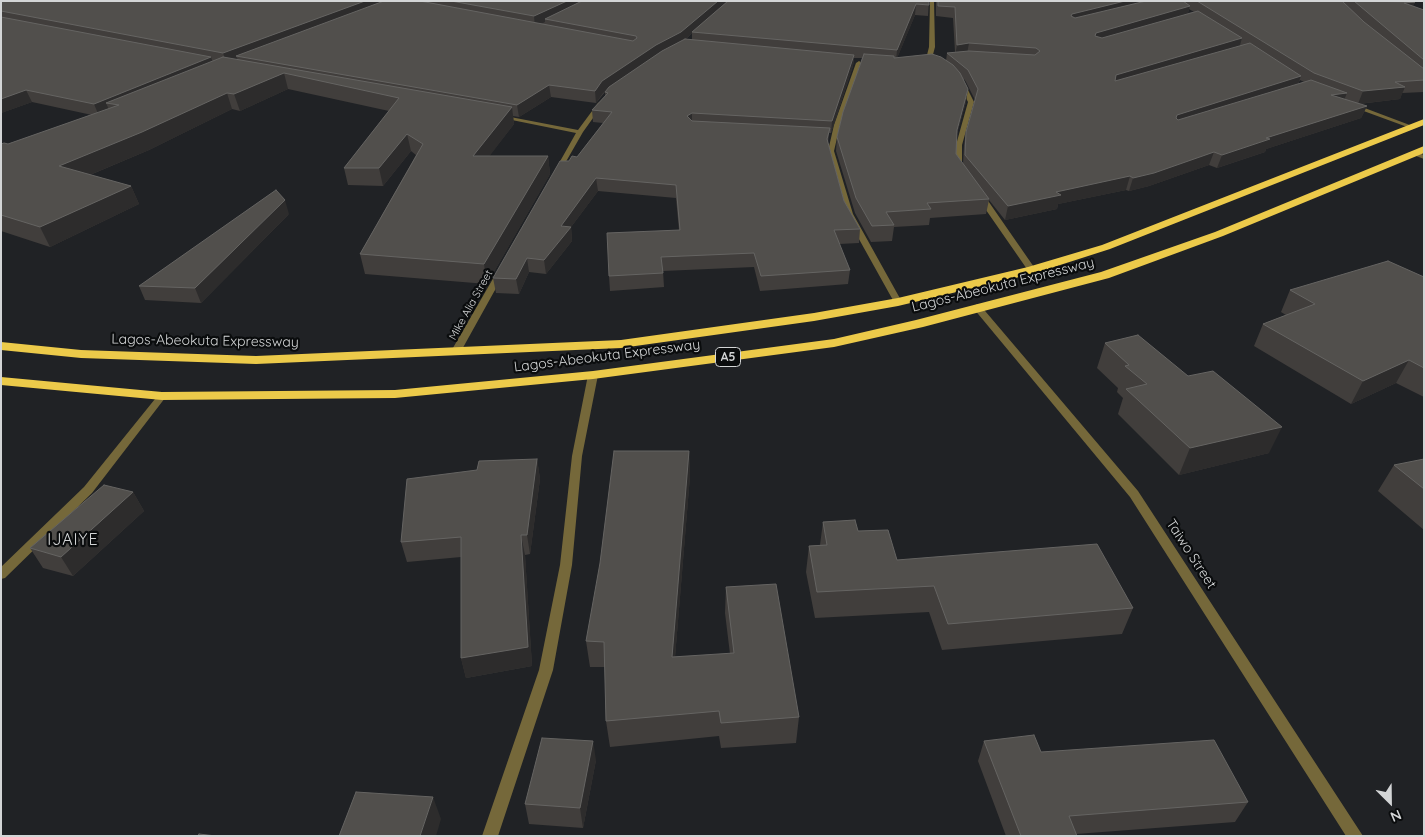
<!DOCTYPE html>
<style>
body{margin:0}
#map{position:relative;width:1425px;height:837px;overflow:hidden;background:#202225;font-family:Quicksand,sans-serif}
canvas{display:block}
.frame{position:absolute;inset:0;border:2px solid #d3d5d6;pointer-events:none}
.north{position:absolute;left:1365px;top:777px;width:50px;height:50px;-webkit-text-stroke:4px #0a0c0d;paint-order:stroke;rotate:157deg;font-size:14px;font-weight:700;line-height:20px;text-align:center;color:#d3d5d6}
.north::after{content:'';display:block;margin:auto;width:18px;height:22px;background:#d3d5d6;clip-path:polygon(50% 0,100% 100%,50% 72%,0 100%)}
</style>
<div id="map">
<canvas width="1425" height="837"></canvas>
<div class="frame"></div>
<div class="north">N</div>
</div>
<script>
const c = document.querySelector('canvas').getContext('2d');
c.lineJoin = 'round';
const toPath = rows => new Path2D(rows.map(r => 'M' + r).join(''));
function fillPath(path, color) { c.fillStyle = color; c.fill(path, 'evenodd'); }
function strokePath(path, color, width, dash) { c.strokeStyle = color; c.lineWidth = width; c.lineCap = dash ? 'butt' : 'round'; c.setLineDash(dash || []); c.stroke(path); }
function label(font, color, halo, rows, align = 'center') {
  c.font = font + ' Quicksand,sans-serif'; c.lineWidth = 4.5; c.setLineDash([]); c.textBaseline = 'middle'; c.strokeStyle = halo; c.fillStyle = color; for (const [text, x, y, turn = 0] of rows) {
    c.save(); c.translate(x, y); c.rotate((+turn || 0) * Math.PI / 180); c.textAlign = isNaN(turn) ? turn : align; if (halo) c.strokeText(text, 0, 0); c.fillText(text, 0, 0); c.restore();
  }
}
const street = toPath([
 [930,1,934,1,935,47,931,62,935,64,932,66,925,63,929,47,930,1],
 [859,61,862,63,840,125,834,151,853,214,902,302,898,305,894,302,845,214,828,151,834,125,856,63,859,61],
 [962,82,965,84,974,102,962,145,962,170,959,172,956,170,956,145,968,102,959,84,962,82],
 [600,102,603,104,583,132,560,172,557,174,554,172,576,133,497,117,500,115,578,130,598,103,600,102],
 [1350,104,1354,104,1415,127,1410,128,1350,106,1350,104],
 [1413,151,1424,155,1424,159,1411,154,1411,152,1413,151],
 [978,195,984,195,1036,270,1035,272,1029,272,977,197,978,195],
 [498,270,504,270,505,272,460,353,458,355,452,355,450,353,498,270],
 [977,304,980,305,1138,491,1363,836,1346,836,1130,497,974,309,973,307,977,304],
 [593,372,598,375,582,456,572,565,553,670,498,836,482,836,539,670,560,565,572,456,588,375,593,372],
 [162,393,167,396,165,398,92,493,5,578,1,579,1,567,84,487,159,394,162,393]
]);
const highway = toPath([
 [1424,119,1424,125,1110,249,1032,274,898,306,814,321,621,348,256,364,81,358,1,350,1,342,81,350,256,356,621,340,814,313,898,298,1028,267,1102,245,1424,119],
 [1424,146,1424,153,1223,236,1109,278,923,327,834,347,593,379,395,398,162,400,1,385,1,377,162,392,395,390,593,371,834,339,916,320,1101,272,1215,232,1424,146]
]);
const wall = toPath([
 [1,1,929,1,928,16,915,15,897,58,946,61,947,53,955,52,953,18,936,16,936,1,1421,1,1415,2,1413,6,1424,10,1424,92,1402,93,1400,99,1359,104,1367,106,1361,118,1266,149,1265,152,1217,168,1209,165,1149,186,1129,191,1126,190,1058,204,1057,209,1005,220,989,200,986,214,930,218,929,225,894,227,892,241,871,242,855,213,836,151,837,137,862,58,854,58,853,66,831,133,829,133,828,143,844,201,860,229,859,243,839,244,850,270,848,284,760,291,754,267,663,271,664,287,610,291,609,276,679,230,676,198,598,191,571,227,572,241,546,274,529,272,519,294,496,293,493,278,569,161,577,157,603,123,593,122,592,110,605,96,605,92,596,103,551,97,519,117,513,116,514,124,489,156,548,156,550,174,487,284,365,274,360,254,416,155,411,151,383,186,348,185,344,168,389,111,288,89,240,111,232,109,149,150,90,175,131,186,139,204,50,247,1,231,1,144,8,144,92,115,32,102,1,113],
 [1189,9,1194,12,1188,13],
 [692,33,692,40,686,39],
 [964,79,966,82,975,100,966,132,964,145,963,164,956,154,956,137,966,102],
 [1300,80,1304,82,1298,84],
 [289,214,201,303,145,300,139,286],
 [1424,277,1424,397,1396,383,1351,404,1254,346,1263,324,1286,315,1281,312,1290,290],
 [1105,343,1269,453,1179,475,1118,414,1123,398,1117,392,1118,388,1097,368],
 [689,451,690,476,675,657,730,654,725,613,726,587,799,717,796,743,721,748,719,736,610,747,606,721,605,667,590,667,586,641],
 [537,459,540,479,530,554,525,555,532,666,466,678,461,658,461,557,407,562,401,542],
 [1424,459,1424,530,1378,491,1394,465],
 [133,492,144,511,73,576,43,568,30,548],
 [823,522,858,531,897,560,1133,608,1122,634,942,650,929,612,815,618,806,572,809,546,820,545],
 [984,741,1041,752,1248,802,1235,822,1076,834,1077,836,1006,836,978,761],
 [596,760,583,828,529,824,525,804]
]);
const shadedWall = toPath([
 [365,1,395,1,236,56,238,60,227,64,223,53],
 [567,1,590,1,545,19,545,22,535,27,534,16],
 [718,1,730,1,692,32,692,33,681,43,656,56,603,93,596,103,595,91,602,81],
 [1125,1,1165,1,1068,27,1072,14],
 [1415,2,1411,12,1404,3],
 [916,4,915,15,896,61,897,50],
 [1190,6,1187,16,1092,47,1096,33],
 [1242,38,1239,49,1112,87,1116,75],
 [969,43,967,54,955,56,957,45],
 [854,55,853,66,831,133,832,121],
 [211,57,215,69,106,103,110,112,99,116,94,104],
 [284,73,288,89,240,111,234,94],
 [1301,76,1297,87,1173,127,1177,115],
 [549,85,551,97,519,117,517,105],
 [1405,87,1400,99,1358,104,1363,91],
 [968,89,966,102,954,144,957,130],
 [26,90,32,102,1,113,1,99],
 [227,93,232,109,149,150,68,184,59,166],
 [1347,93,1342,105,1331,95],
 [1367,106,1361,118,1266,149,1265,152,1217,168,1222,155,1266,138],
 [512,107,514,124,476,174,473,156],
 [692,113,692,125,687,116],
 [407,134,411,151,383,186,379,168],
 [1214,152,1209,165,1149,186,1129,191,1133,178],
 [548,156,550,174,487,284,484,264],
 [1130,176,1126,190,1058,204,1057,209,1005,220,1008,206,1056,192],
 [596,178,598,191,571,227,572,241,546,274,544,260,561,226],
 [131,186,139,204,50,247,40,227],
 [285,200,289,214,201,303,195,288],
 [527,258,529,272,519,294,516,279],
 [1409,360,1396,383,1351,404,1363,381],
 [1282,427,1269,453,1179,475,1190,448],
 [689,451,690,476,673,682,672,657],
 [537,459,540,479,530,554,527,535],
 [133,492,144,511,73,576,61,557],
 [521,535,525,555,532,666,466,678,461,658],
 [593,741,596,760,583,828,580,808],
 [433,797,441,819,436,836,420,836]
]);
const building = toPath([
 [1,1,365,1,223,53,1,11,1,1],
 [384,1,420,1,633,41,637,38,636,36,545,19,582,1,718,1,681,32,656,45,602,81,595,91,549,85,517,105,236,56,384,1],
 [451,1,567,1,534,16,451,1],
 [728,1,929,1,929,5,916,4,897,50,692,32,728,1],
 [938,1,1125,1,1072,14,1071,16,1075,18,1146,1,1183,1,1190,6,1096,33,1095,36,1102,38,1198,11,1242,38,1116,75,1115,81,1250,43,1301,76,1177,115,1176,118,1178,120,1311,80,1347,93,1331,95,1367,106,1266,138,1270,139,1222,155,1214,152,1154,173,1133,178,1130,176,1056,192,1061,195,1008,206,965,155,966,132,978,89,968,70,947,53,969,51,1035,55,1040,51,1036,48,969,43,957,45,955,7,938,6,938,1],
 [1197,1,1342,1,1364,22,1424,69,1424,80,1395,82,1405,87,1363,91,1314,73,1197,1],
 [1354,1,1415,2,1404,3,1424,10,1424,60,1354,1],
 [1,17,211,57,94,104,26,90,1,99,1,17],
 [685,39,854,55,832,121,692,113,687,116,692,121,830,128,827,139,844,201,860,229,834,230,850,270,761,276,754,253,661,257,663,273,609,276,607,233,680,230,676,185,596,178,561,226,571,227,544,260,527,258,516,279,493,278,560,161,569,161,572,156,577,157,612,112,592,110,608,93,605,92,609,87,662,51,685,39],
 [864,54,894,56,894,58,932,54,941,57,953,65,960,73,968,89,957,130,956,154,989,199,927,203,931,209,886,212,894,225,872,226,856,198,837,137,843,112,864,54],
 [223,57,512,107,473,156,548,156,484,264,360,254,423,144,407,134,379,168,344,168,399,98,284,73,234,94,227,93,142,132,59,166,131,186,40,227,1,215,1,144,4,143,8,144,119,105,106,103,223,57],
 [276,190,285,200,195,288,139,286,276,190],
 [1388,261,1424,277,1424,368,1409,360,1363,381,1263,324,1315,304,1290,290,1388,261],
 [1138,335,1188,376,1213,371,1282,427,1190,448,1126,389,1147,384,1125,366,1129,365,1105,343,1138,335],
 [614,451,689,451,672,657,734,653,726,587,776,584,799,717,721,723,719,711,606,721,604,642,586,641,600,563,614,451],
 [537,459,527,535,521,535,528,647,461,658,461,537,401,542,407,479,477,470,479,461,537,459],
 [1424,459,1424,489,1394,465,1424,459],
 [104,485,133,492,61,557,30,548,104,485],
 [855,520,858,531,888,530,897,560,1097,544,1133,608,948,624,934,586,817,592,809,546,827,545,823,522,855,520],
 [1034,735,1041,752,1214,740,1248,802,1069,816,1077,836,1021,836,984,741,1034,735],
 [542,738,593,741,580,808,525,804,542,738],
 [356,792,433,797,420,836,339,836,356,792],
 [199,834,216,836,197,836,199,834]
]);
const farStreetnames = [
 ["Mike Alia Street",471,305,-61]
];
const shields = [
 [728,357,25]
];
const shieldNames = [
 ["A5",728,357]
];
const streetNames = [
 ["Lagos-Abeokuta Expressway",1003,285,-14],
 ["Lagos-Abeokuta Expressway",205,341,1],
 ["Lagos-Abeokuta Expressway",607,356,-7],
 ["Taiwo Street",1191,554,57]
];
const quarterNames = [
 ["IJAIYE",73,540]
];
fillPath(street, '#75683a');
fillPath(highway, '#ecca4a');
fillPath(wall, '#413e3c');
fillPath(shadedWall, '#2d2c2c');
fillPath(building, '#514f4c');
strokePath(building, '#656462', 1);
label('11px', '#d3d5d6', '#0a0c0d', farStreetnames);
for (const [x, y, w] of shields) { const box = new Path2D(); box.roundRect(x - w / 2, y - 9.5, w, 19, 4); c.fillStyle = '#0a0c0d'; c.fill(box); strokePath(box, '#d3d5d6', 1); }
label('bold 12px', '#d3d5d6', null, shieldNames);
label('14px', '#d3d5d6', '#0a0c0d', streetNames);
c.letterSpacing = '1px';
label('16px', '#d3d5d6', '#0a0c0d', quarterNames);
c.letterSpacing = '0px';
</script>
